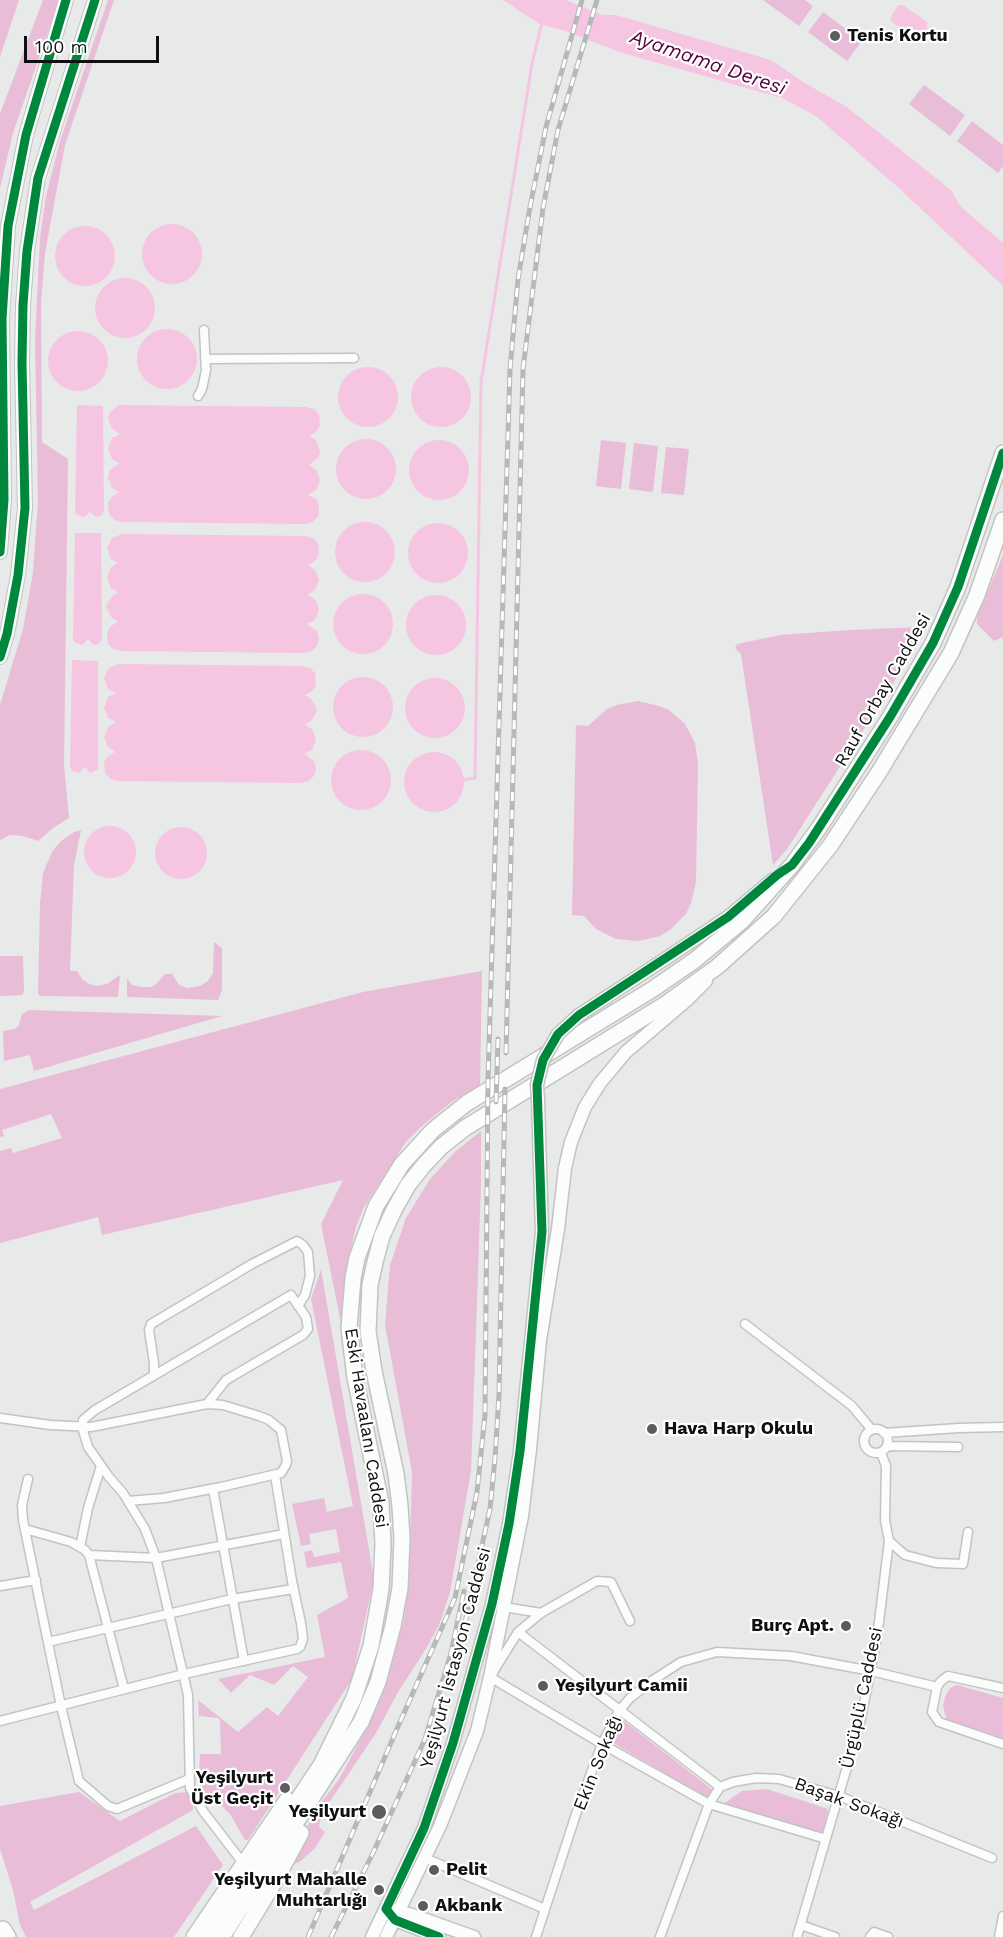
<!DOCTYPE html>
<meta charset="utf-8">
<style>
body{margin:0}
#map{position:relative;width:1003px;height:1937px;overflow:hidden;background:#e7eae8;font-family:"Work Sans",sans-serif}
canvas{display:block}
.scale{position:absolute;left:24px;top:36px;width:135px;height:27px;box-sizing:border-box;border:3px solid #0f1110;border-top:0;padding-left:8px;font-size:18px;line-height:21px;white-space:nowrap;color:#0f1110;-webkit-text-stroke:4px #fff;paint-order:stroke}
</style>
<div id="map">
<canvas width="1003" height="1937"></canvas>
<div class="scale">100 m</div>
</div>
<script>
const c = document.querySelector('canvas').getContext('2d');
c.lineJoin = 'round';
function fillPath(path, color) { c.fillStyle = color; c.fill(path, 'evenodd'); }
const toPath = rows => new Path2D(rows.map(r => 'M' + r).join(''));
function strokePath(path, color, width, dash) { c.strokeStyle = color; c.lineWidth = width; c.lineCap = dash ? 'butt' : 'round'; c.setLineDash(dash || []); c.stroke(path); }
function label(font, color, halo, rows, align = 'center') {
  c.font = font + ' "Work Sans",sans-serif'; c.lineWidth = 4.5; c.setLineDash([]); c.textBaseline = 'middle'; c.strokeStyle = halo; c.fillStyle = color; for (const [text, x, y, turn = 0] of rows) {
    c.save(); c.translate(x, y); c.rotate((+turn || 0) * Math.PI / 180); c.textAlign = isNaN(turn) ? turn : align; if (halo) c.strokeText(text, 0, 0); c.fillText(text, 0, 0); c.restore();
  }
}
const green = toPath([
 [0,0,19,0,0,57],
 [43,0,59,0,13,133,0,188,0,114],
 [108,0,114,0,65,145,45,253,41,302,42,442,68,459,64,765,69,818,53,828,38,841,23,836,10,835,0,840,0,705,23,629,33,573,38,501,35,340,40,238,46,196,60,141],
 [763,0,805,0,813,6,799,26],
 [823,12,862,41,847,61,808,32],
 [924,85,965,115,950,136,909,104],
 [972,121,1003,145,1003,166,998,173,957,141],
 [601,440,626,443,621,489,596,486],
 [634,443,658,446,653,492,629,489],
 [666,447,689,449,684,495,661,493],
 [1003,555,1003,637,994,641,977,624,977,617],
 [923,627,893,684,787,849,773,865,741,654,735,648,737,644,780,635,849,630],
 [638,701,659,706,669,710,685,724,695,743,698,764,696,882,691,903,686,914,670,930,660,936,638,941,616,939,596,929,584,916,572,915,576,725,588,726,607,709,617,705],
 [81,830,74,865,70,971,77,971,83,980,89,984,97,986,107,984,120,975,118,997,40,996,38,994,40,904,43,873,52,852,60,842,72,833],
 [214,942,222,948,222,990,218,1000,127,997,127,978,132,985,141,987,151,987,156,984,165,974,172,974,179,985,188,988,200,986,208,981,213,973],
 [0,956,23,956,24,992,22,995,0,996],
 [482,971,480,1085,453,1101,423,1125,406,1142,364,1207,356,1227,348,1261,343,1295,343,1333,321,1224,343,1180,102,1235,98,1217,0,1243,0,1151,11,1148,13,1153,62,1138,51,1114,2,1130,4,1136,0,1137,0,1089,363,992],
 [29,1010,222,1016,34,1071,30,1055,4,1061,3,1031,15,1029,19,1025,22,1014],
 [481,1131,481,1186,471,1471,450,1592,440,1623,427,1647,397,1694,376,1733,322,1813,319,1827,325,1832,315,1848,301,1861,289,1866,306,1829,320,1804,340,1778,377,1708,389,1674,404,1619,409,1583,412,1472,385,1325,390,1265,406,1218,430,1179,456,1151],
 [321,1269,374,1579,352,1679,248,1840,245,1840,230,1814,220,1804,206,1799,199,1776,200,1754,221,1754,220,1720,218,1718,199,1716,198,1700,238,1732,267,1707,278,1716,308,1677,293,1666,274,1685,250,1675,231,1693,218,1679,325,1657,317,1615,348,1598,341,1562,307,1568,304,1552,312,1550,314,1557,340,1552,336,1529,309,1534,311,1544,301,1546,292,1504,324,1498,327,1512,353,1506,311,1299],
 [957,1685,1003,1698,1003,1738,947,1721,943,1706,945,1697,950,1688],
 [620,1718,713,1790,707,1798,610,1741],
 [767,1789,828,1809,823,1834,723,1804,742,1791],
 [79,1792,120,1821,175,1793,188,1792,193,1799,193,1810,30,1902,34,1910,196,1826,223,1865,174,1937,26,1937,20,1925,13,1890,0,1849,0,1806]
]);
const water = toPath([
 [503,0,566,0,602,15,616,15,771,60,803,82,847,107,951,190,960,206,1003,243,1003,286,900,189,816,116,782,98,619,52,563,30,541,25],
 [899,5,903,5,927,22,927,36,920,37,916,40,891,21,891,16],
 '142 254a30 30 0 1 1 60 0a30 30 0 1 1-60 0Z',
 '55 256a30 30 0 1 1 60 0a30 30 0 1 1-60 0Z',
 '95 308a30 30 0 1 1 60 0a30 30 0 1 1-60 0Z',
 '137 359a30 30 0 1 1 60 0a30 30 0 1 1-60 0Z',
 '48 361a30 30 0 1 1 60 0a30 30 0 1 1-60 0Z',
 '411 397a30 30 0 1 1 60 0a30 30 0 1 1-60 0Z',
 '338 397a30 30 0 1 1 60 0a30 30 0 1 1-60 0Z',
 [77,405,103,406,104,511,101,516,96,517,90,512,84,517,77,515,75,512],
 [119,405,306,407,314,409,319,414,320,425,316,432,309,436,316,440,320,451,318,458,309,465,316,470,320,480,316,490,308,495,316,499,319,506,318,517,312,522,305,524,122,522,114,520,109,514,108,503,112,497,119,492,112,488,108,478,110,470,119,463,112,459,108,448,112,438,120,434,112,429,108,419,110,412],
 '336 469a30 30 0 1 1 60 0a30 30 0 1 1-60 0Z',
 '409 470a30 30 0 1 1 60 0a30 30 0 1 1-60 0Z',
 '335 552a30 30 0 1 1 60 0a30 30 0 1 1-60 0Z',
 '408 553a30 30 0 1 1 60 0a30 30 0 1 1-60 0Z',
 [75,533,101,533,102,639,99,644,94,645,88,639,82,645,76,643,73,640],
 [122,534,305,536,313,538,318,543,319,555,315,561,308,565,315,570,319,580,315,590,307,595,315,599,319,609,315,620,307,624,317,631,319,639,317,646,311,651,304,653,121,651,113,649,108,644,107,632,111,626,118,622,111,617,106,607,111,597,118,592,111,588,107,578,111,567,118,563,111,559,107,548,112,538],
 '333 624a30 30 0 1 1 60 0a30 30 0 1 1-60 0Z',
 '406 625a30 30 0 1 1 60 0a30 30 0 1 1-60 0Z',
 [72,660,98,661,98,769,90,773,85,767,79,773,72,771,70,767],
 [119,664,303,666,310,668,315,673,316,685,312,691,305,695,312,700,317,710,312,720,305,725,312,729,316,739,312,750,304,754,314,761,316,769,314,776,308,781,301,783,118,781,111,779,105,773,104,762,108,756,115,752,108,747,104,737,108,727,116,722,108,718,104,708,108,697,116,693,108,689,104,678,109,668],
 '333 707a30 30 0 1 1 60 0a30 30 0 1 1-60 0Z',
 '405 708a30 30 0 1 1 60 0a30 30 0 1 1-60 0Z',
 '331 780a30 30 0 1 1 60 0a30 30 0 1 1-60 0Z',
 '404 782a30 30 0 1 1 60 0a30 30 0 1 1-60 0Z',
 '84 852a26 26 0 1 1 52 0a26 26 0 1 1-52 0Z',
 '155 853a26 26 0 1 1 52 0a26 26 0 1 1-52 0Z'
]);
const stream = toPath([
 [464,780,475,778,481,382,532,64,542,22]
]);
const minor = toPath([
 [205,359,354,358],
 [198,396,202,389,206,370,204,330],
 [745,1324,852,1406,872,1430],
 [154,1375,154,1363,149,1330,151,1324,252,1264,297,1241,303,1245,308,1252,310,1276,305,1295,298,1306],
 [207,1404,226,1380,303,1335,308,1329,306,1317,291,1295,95,1410,83,1420,82,1427,88,1447,109,1477,123,1493,145,1529,156,1558,188,1695,190,1788,203,1811,243,1863],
 [0,1418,50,1425,91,1427,207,1404,223,1405,259,1416,269,1420,281,1430,287,1461,286,1465,281,1473,221,1487,164,1498,128,1501],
 '864 1441a12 12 0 1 1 24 0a12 12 0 1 1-24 0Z',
 [884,1433,959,1428,1003,1427],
 [888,1446,958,1447],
 [28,1479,22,1505,23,1520,61,1706,79,1781,108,1806,117,1809,189,1779],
 [213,1489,244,1661],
 [25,1529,71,1542,85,1550,89,1555,124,1689],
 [889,1541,905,1555,936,1563,963,1564,968,1532],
 [80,1547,88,1508,101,1466],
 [89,1555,156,1558,284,1534],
 [0,1586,36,1580],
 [504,1607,541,1613],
 [630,1621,611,1582,597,1581,541,1613,518,1632,490,1677,602,1744,709,1804,826,1839],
 [518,1632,720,1787],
 [48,1642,232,1599,293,1589],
 [1003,1688,948,1676,941,1681,937,1687,932,1712,939,1722,1003,1744],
 [0,1721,184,1674,297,1649,300,1647,303,1639,301,1623,292,1581,275,1475],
 [425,1858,545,1909],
 [801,1925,835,1937],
 [536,1937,578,1808,602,1744,619,1711,630,1698,653,1680,681,1662,717,1652,791,1656,871,1671,937,1687],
 [660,1937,709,1804,720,1787,733,1782,756,1778,779,1779,839,1796,992,1858],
 [797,1937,860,1723,877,1638,889,1541,885,1520,886,1466,881,1453],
 [870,1937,874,1932,888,1937],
 [999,1937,1003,1916]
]);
const secondary = toPath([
 [665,959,728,917,772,880],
 [393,1910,409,1914,474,1937],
 [391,1914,395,1920,439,1937],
 [372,1937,424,1828,453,1743,492,1604,509,1524,520,1451,542,1232,538,1100],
 [386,1937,440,1826,477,1731,490,1677,522,1516,530,1449,540,1340,558,1229,565,1168,571,1142,585,1107,600,1083,626,1052,687,1000,706,981]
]);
const primary = toPath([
 [0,552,4,500,2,319,8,226,26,135,66,0],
 [0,657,7,634,18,575,25,508,22,363,23,305,27,251,38,178,95,0]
]);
const trunk = toPath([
 [3,1929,8,1937],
 [194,1937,287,1800],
 [207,1937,321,1765,354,1698,371,1646,381,1589,383,1544,381,1503,355,1378,349,1328,353,1278,357,1258,376,1206,402,1164,433,1130,467,1103,653,989,695,960,742,921,792,865,819,828,890,717,933,643,958,587,1003,453],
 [222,1937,361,1722,378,1682,393,1626,400,1588,402,1538,400,1506,396,1474,374,1371,368,1331,370,1285,375,1262,382,1236,394,1210,408,1185,424,1165,441,1147,465,1128,664,1005,717,967,774,916,830,846,879,772,951,653,977,595,1003,520],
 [241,1937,275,1881,301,1833]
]);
const rail = toPath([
 [506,1053,523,369,543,208,558,130,597,0],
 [496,1102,498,1039],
 [465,1623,490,1509,495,1458,499,1395,505,1089],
 [308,1937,396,1731,455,1598,477,1492,485,1415,488,1079,510,369,518,279,530,207,546,127,582,0],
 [331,1937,373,1853,425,1739,451,1653,464,1591]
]);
const secondaryBridge = toPath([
 [538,1100,537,1085,543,1060,558,1034,579,1015,665,959]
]);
const cycleway = toPath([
 [0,552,4,500,2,319,8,226,26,135,66,0],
 [0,657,7,634,18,575,25,508,22,363,23,305,27,251,38,178,95,0],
 [439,1937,395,1920,386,1909,424,1828,453,1743,492,1604,509,1524,520,1451,542,1232,537,1085,543,1060,558,1034,579,1015,728,917,777,875,792,865,809,843,890,717,933,643,958,587,1003,453]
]);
const markers = [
 [835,36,6,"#5b5d5c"],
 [652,1429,6,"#5b5d5c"],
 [846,1626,6,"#5b5d5c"],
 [543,1686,6,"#5b5d5c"],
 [285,1788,6,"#5b5d5c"],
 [379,1812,8,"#5b5d5c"],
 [434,1870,6,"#5b5d5c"],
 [379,1890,6,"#5b5d5c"],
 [423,1906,6,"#5b5d5c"]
];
const poiNames = [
 ["Tenis Kortu",847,36],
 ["Hava Harp Okulu",664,1429],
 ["Burç Apt.",834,1626,"right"],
 ["Yeşilyurt Camii",555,1686],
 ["Yeşilyurt",273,1778,"right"],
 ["Üst Geçit",273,1799,"right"],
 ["Yeşilyurt",366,1812,"right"],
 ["Pelit",446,1870],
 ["Yeşilyurt Mahalle",367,1880,"right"],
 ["Muhtarlığı",367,1901,"right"],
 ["Akbank",435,1906]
];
const streetNames = [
 ["Rauf Orbay Caddesi",883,690,-60],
 ["Eski Havaalanı Caddesi",366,1428,81],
 ["Yeşilyurt İstasyon Caddesi",456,1658,-75],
 ["Ürgüplü Caddesi",862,1698,-78],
 ["Ekin Sokağı",598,1763,-68],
 ["Başak Sokağı",849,1803,20]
];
const waterNames = [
 ["Ayamama Deresi",708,63,19]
];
fillPath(green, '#e9bcd8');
fillPath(water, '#f5c5e2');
strokePath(stream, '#f5c5e2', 3);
strokePath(minor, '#c2c4c2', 11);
strokePath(secondary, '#c2c4c2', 15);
strokePath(primary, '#c2c4c2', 16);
strokePath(trunk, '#c2c4c2', 18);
strokePath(minor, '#fbfcfc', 8);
strokePath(secondary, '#fbfcfc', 12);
strokePath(primary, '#fbfcfc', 14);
strokePath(trunk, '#fbfcfc', 15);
strokePath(rail, '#b7b8b8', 5);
strokePath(rail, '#fff', 3, [9]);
strokePath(secondaryBridge, '#c2c4c2', 15, []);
strokePath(secondaryBridge, '#fbfcfc', 12);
strokePath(cycleway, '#00873e', 9);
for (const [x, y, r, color] of markers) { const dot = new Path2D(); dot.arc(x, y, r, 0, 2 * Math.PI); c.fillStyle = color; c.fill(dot); strokePath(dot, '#fff', 2); }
label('bold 18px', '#0f1110', '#fff', poiNames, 'left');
label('18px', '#0f1110', '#fff', streetNames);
label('italic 20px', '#52053e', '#fff', waterNames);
</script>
